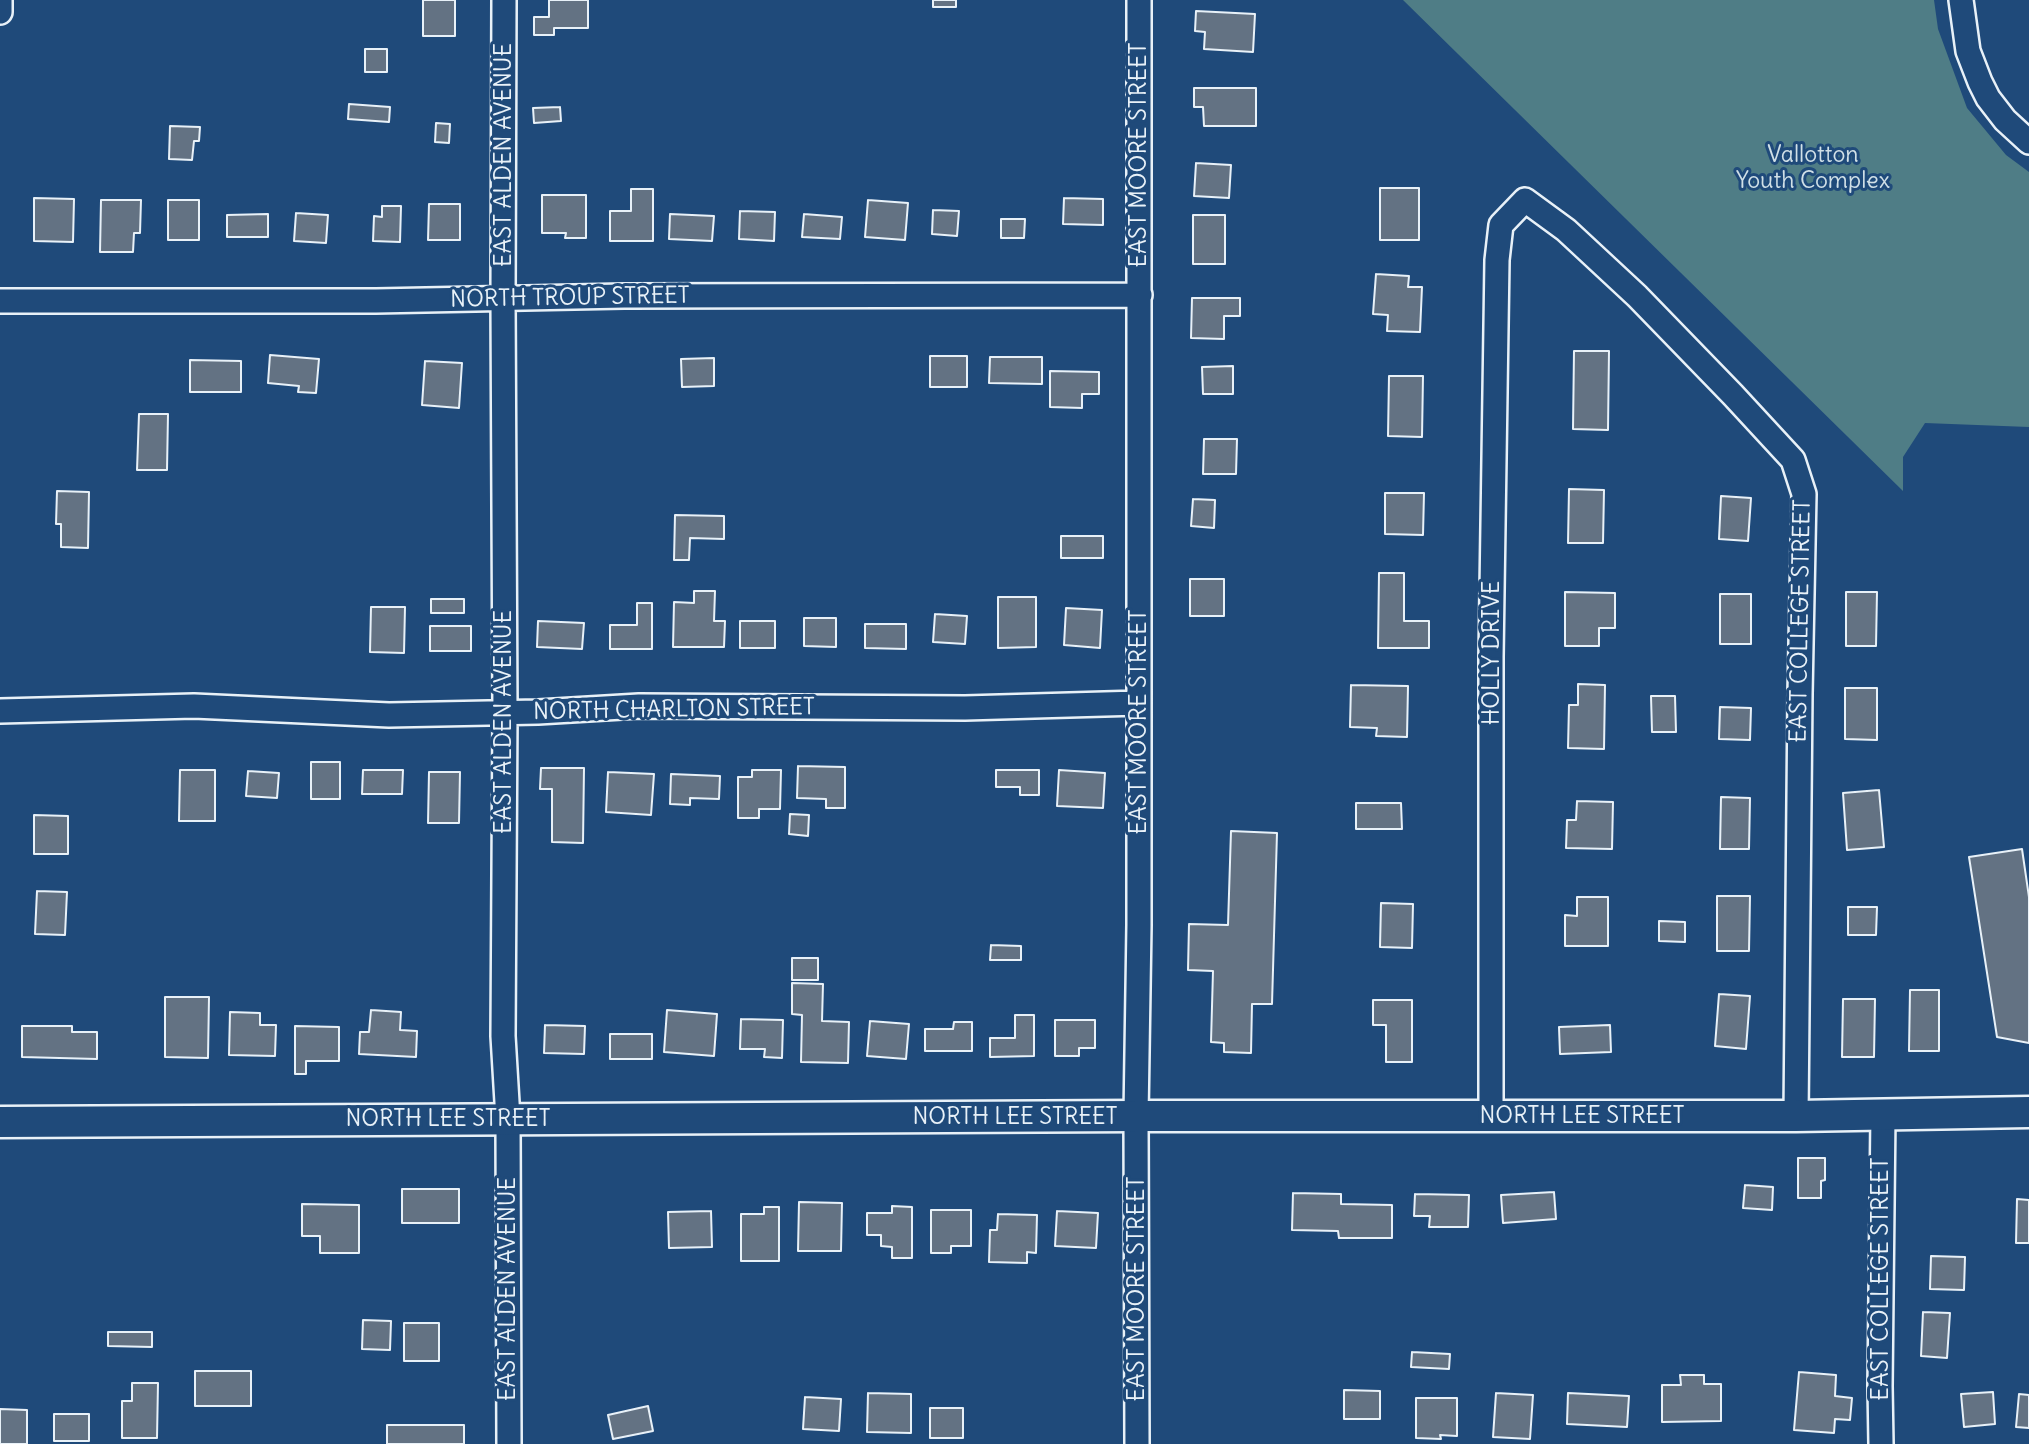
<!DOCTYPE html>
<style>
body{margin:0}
canvas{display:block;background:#1f4a7a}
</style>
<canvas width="2029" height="1444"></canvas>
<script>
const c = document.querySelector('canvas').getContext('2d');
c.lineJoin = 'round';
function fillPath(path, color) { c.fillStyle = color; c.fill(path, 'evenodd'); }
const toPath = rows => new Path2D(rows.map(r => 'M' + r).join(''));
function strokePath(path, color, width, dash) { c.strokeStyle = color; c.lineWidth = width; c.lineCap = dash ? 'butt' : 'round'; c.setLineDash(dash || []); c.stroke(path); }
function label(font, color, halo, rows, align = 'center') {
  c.font = font + ' Delius,sans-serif'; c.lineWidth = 6; c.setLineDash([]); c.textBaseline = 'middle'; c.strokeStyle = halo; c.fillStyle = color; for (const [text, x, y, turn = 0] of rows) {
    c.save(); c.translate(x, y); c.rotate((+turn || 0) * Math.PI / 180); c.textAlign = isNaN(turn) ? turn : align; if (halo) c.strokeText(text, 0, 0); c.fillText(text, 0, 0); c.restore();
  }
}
const green = toPath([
 [1403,0,1934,0,1938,29,1967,108,2006,155,2029,172,2029,427,1925,423,1903,457,1903,491]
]);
const building = toPath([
 [423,0,455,0,455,36,423,36,423,0],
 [549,0,588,0,588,28,554,28,554,35,534,35,534,17,549,17,549,0],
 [933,0,956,0,956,7,933,7,933,0],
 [1196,11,1255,14,1253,52,1204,49,1205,32,1195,31,1196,11],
 [365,49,387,49,387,72,365,72,365,49],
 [1194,88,1256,88,1256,126,1204,126,1203,107,1194,107,1194,88],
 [349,104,390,107,389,122,348,119,349,104],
 [560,107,561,121,534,123,533,108,560,107],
 [436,123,450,124,449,143,435,142,436,123],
 [170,126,200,127,199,141,194,141,192,160,169,159,170,126],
 [1196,163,1231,165,1229,198,1194,196,1196,163],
 [1380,188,1419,188,1419,240,1380,240,1380,188],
 [631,189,653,189,653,241,610,241,610,211,631,211,631,189],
 [542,195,586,195,586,238,565,238,566,233,542,233,542,195],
 [34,198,74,199,73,242,34,241,34,198],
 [1064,198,1103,199,1103,225,1063,224,1064,198],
 [101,200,141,200,140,233,134,233,133,252,100,252,101,200],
 [168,200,199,200,199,240,168,240,168,200],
 [868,200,908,203,905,240,865,237,868,200],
 [429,204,460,204,460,240,428,240,429,204],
 [382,206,401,206,400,242,373,241,374,216,382,217,382,206],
 [933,210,959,211,957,236,932,234,933,210],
 [740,211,775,212,774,241,739,239,740,211],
 [296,213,328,215,326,243,294,241,296,213],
 [268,214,268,237,227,237,227,215,268,214],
 [670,214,714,216,712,241,669,239,670,214],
 [804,214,842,217,840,239,802,237,804,214],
 [1193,215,1225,215,1225,264,1193,264,1193,215],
 [1001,219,1025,219,1024,238,1001,238,1001,219],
 [1376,274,1409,276,1408,287,1422,287,1420,332,1387,331,1388,315,1373,314,1376,274],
 [1192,298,1240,298,1240,316,1224,316,1224,339,1191,338,1192,298],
 [1574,351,1609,351,1608,430,1573,429,1574,351],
 [270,355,319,359,316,393,298,392,299,386,268,383,270,355],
 [930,356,967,356,967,387,930,387,930,356],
 [990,357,1042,357,1042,384,989,383,990,357],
 [714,358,714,386,682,387,681,359,714,358],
 [190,360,241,361,241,392,190,392,190,360],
 [425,361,462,363,459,408,422,405,425,361],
 [1233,366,1233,394,1203,394,1202,367,1233,366],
 [1050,371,1099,372,1099,394,1082,394,1082,408,1050,407,1050,371],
 [1389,376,1423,376,1422,437,1388,436,1389,376],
 [139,414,168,414,167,470,137,470,139,414],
 [1204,439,1237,439,1236,474,1203,474,1204,439],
 [1569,489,1604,490,1603,543,1568,543,1569,489],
 [57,491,89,492,88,548,61,547,61,524,56,524,57,491],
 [1385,493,1424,493,1423,535,1385,534,1385,493],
 [1721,496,1751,498,1748,541,1719,539,1721,496],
 [1193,499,1215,500,1214,528,1191,526,1193,499],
 [675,515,724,516,724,539,690,538,689,560,674,560,675,515],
 [1061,536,1103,536,1103,558,1061,558,1061,536],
 [1379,573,1404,573,1404,621,1429,621,1429,648,1378,648,1379,573],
 [1190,579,1224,579,1224,616,1190,616,1190,579],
 [694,591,715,591,714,621,725,621,724,647,673,647,674,602,694,603,694,591],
 [1565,592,1615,593,1615,628,1599,628,1599,646,1565,646,1565,592],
 [1846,592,1877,592,1876,646,1846,646,1846,592],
 [1720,594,1751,594,1751,644,1720,644,1720,594],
 [998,597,1036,597,1036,647,998,648,998,597],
 [431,599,464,599,464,613,431,613,431,599],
 [637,603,652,603,652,649,610,649,610,625,637,625,637,603],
 [371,607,405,607,404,653,370,652,371,607],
 [1066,608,1102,610,1100,648,1064,645,1066,608],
 [935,614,967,616,965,644,933,642,935,614],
 [804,618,836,618,836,647,804,646,804,618],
 [538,621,584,623,582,649,537,647,538,621],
 [740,621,775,621,775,648,740,648,740,621],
 [865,624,906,624,906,649,865,648,865,624],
 [430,626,471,626,471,651,430,651,430,626],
 [1578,684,1605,685,1604,749,1568,748,1569,705,1578,705,1578,684],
 [1351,685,1408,686,1407,737,1376,736,1377,728,1350,727,1351,685],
 [1845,688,1877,688,1877,740,1845,739,1845,688],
 [1651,696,1675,696,1676,732,1652,732,1651,696],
 [1720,707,1751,708,1750,740,1719,739,1720,707],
 [311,762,340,762,340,799,311,799,311,762],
 [798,766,845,767,845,808,826,808,826,799,797,798,798,766],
 [541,768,584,768,583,843,552,842,552,789,540,789,541,768],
 [180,770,215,770,215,821,179,821,180,770],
 [363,770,403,770,402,794,362,794,363,770],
 [752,770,781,770,780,809,759,809,759,818,738,818,738,777,752,777,752,770],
 [996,770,1039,770,1039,795,1020,795,1020,787,996,787,996,770],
 [1059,770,1105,773,1103,808,1057,806,1059,770],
 [248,771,279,773,277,798,246,796,248,771],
 [429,772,460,772,459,823,428,823,429,772],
 [608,772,654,774,651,815,606,812,608,772],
 [671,774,720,776,719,799,690,798,690,805,670,804,671,774],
 [1879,790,1884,847,1847,850,1843,793,1879,790],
 [1721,797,1750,798,1749,849,1720,849,1721,797],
 [1577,801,1613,802,1612,849,1566,848,1567,820,1576,820,1577,801],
 [1356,803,1401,803,1402,829,1356,829,1356,803],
 [790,814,809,815,808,836,789,834,790,814],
 [34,815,68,816,68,854,34,854,34,815],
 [1231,831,1277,833,1272,1004,1252,1004,1251,1053,1224,1052,1224,1043,1211,1042,1213,971,1188,970,1189,924,1228,925,1231,831],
 [2022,849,2029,897,2029,1043,1997,1037,1969,857,2022,849],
 [37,891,67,892,65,935,35,934,37,891],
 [1717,896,1750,896,1749,951,1717,951,1717,896],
 [1577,897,1608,897,1608,946,1565,946,1565,915,1577,916,1577,897],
 [1381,903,1413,904,1412,948,1380,947,1381,903],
 [1848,907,1877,907,1876,935,1848,935,1848,907],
 [1659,921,1685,922,1685,942,1659,941,1659,921],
 [991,945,1021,946,1021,960,990,960,991,945],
 [792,958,818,958,818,980,792,980,792,958],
 [792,983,823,984,822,1021,849,1022,848,1063,801,1062,802,1015,792,1014,792,983],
 [1910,990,1939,990,1939,1051,1909,1051,1910,990],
 [1719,994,1750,996,1746,1049,1715,1046,1719,994],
 [165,997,209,997,208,1058,165,1057,165,997],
 [1843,999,1875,999,1874,1057,1842,1057,1843,999],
 [1373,1000,1412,1000,1412,1062,1386,1062,1386,1025,1373,1025,1373,1000],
 [371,1010,401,1012,400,1030,417,1031,416,1057,359,1054,360,1032,369,1032,371,1010],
 [667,1010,717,1014,714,1056,664,1052,667,1010],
 [230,1012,260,1013,260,1025,276,1025,275,1056,229,1055,230,1012],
 [1015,1015,1034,1015,1034,1056,990,1057,990,1038,1015,1038,1015,1015],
 [741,1019,783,1020,782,1058,764,1057,765,1049,740,1049,741,1019],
 [1055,1020,1095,1020,1095,1048,1079,1048,1079,1056,1055,1056,1055,1020],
 [870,1021,909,1024,906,1059,867,1056,870,1021],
 [954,1022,972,1022,972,1051,925,1051,925,1029,953,1029,954,1022],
 [545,1025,585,1026,584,1054,544,1053,545,1025],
 [1610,1025,1611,1052,1560,1054,1559,1027,1610,1025],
 [22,1026,72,1026,72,1032,97,1032,97,1059,22,1057,22,1026],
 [295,1026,339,1027,339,1061,306,1061,306,1074,295,1074,295,1026],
 [610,1034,652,1034,652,1059,610,1059,610,1034],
 [1798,1158,1825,1158,1825,1180,1821,1181,1821,1198,1798,1198,1798,1158],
 [1745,1185,1773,1187,1772,1210,1743,1208,1745,1185],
 [402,1189,459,1189,459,1223,402,1223,402,1189],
 [1554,1192,1556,1219,1503,1223,1501,1195,1554,1192],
 [1293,1193,1341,1194,1341,1204,1392,1205,1392,1238,1339,1238,1338,1231,1292,1230,1293,1193],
 [1415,1194,1469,1195,1468,1227,1429,1227,1430,1216,1414,1216,1415,1194],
 [2017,1199,2029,1200,2029,1243,2016,1243,2017,1199],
 [799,1202,842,1203,841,1251,798,1251,799,1202],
 [302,1204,359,1205,359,1253,320,1253,320,1236,302,1236,302,1204],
 [892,1206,912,1207,912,1258,892,1258,892,1247,881,1246,881,1235,867,1235,867,1213,892,1213,892,1206],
 [764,1207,779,1207,779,1261,741,1261,741,1214,764,1214,764,1207],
 [931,1210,971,1210,971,1246,951,1246,951,1253,931,1253,931,1210],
 [711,1211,712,1247,669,1248,668,1212,711,1211],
 [1057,1211,1098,1213,1096,1248,1055,1246,1057,1211],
 [998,1214,1037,1215,1036,1253,1027,1252,1027,1263,989,1262,990,1230,997,1230,998,1214],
 [1931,1256,1965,1257,1964,1290,1930,1289,1931,1256],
 [1923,1312,1950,1313,1947,1358,1921,1356,1923,1312],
 [363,1320,391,1321,390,1350,362,1349,363,1320],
 [404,1323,439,1323,439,1361,404,1361,404,1323],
 [108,1332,152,1332,152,1347,108,1346,108,1332],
 [1412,1352,1450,1354,1449,1369,1411,1367,1412,1352],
 [195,1371,251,1371,251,1406,195,1406,195,1371],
 [1799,1372,1836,1375,1835,1396,1852,1398,1850,1420,1835,1419,1834,1433,1794,1430,1799,1372],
 [1680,1375,1704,1375,1704,1384,1721,1384,1721,1421,1662,1422,1662,1385,1681,1385,1680,1375],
 [132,1383,158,1383,157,1438,122,1438,122,1401,132,1401,132,1383],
 [1344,1390,1380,1391,1380,1419,1344,1419,1344,1390],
 [1993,1392,1995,1424,1964,1427,1961,1394,1993,1392],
 [868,1393,911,1394,911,1433,867,1432,868,1393],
 [1496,1393,1533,1395,1530,1439,1493,1437,1496,1393],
 [1568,1393,1629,1396,1627,1427,1567,1424,1568,1393],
 [2019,1394,2029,1395,2029,1428,2016,1427,2019,1394],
 [805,1397,841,1399,839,1431,803,1429,805,1397],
 [1416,1398,1457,1398,1457,1436,1440,1435,1441,1439,1416,1438,1416,1398],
 [648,1406,653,1431,613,1439,608,1415,648,1406],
 [930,1408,963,1408,963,1438,930,1438,930,1408],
 [0,1409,27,1410,27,1444,0,1444,0,1409],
 [54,1414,89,1414,89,1441,54,1441,54,1414],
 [387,1425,464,1425,464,1444,387,1444,387,1425]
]);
const minor = toPath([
 [504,0,503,299,505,713,503,1036,508,1119,509,1444],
 [1961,0,1968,51,1980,82,1988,98,2005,120,2029,142],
 [0,12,0,0],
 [0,301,376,301,624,296,1140,295],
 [0,711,194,706,389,715,538,712,639,706,965,708,1139,703],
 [1491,1116,1491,657,1497,260,1501,225,1525,200,1566,230,1637,296,1733,395,1793,460,1804,494,1800,694,1796,1116],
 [1137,1444,1136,1116,1139,925,1139,0],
 [1881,1444,1880,1386,1883,1114]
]);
const tertiary = toPath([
 [0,1122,1136,1116,1796,1116,2029,1112]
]);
const streetNames = [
 ["EAST ALDEN AVENUE",504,155,-90],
 ["EAST MOORE STREET",1139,155,-90],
 ["NORTH TROUP STREET",570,298,-1],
 ["EAST COLLEGE STREET",1801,621,-89],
 ["HOLLY DRIVE",1492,653,-90],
 ["NORTH CHARLTON STREET",674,710,-1],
 ["EAST ALDEN AVENUE",504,722,-90],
 ["EAST MOORE STREET",1139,722,-90],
 ["NORTH LEE STREET",1582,1116],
 ["NORTH LEE STREET",1015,1117],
 ["NORTH LEE STREET",448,1119],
 ["EAST COLLEGE STREET",1881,1279,-90],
 ["EAST ALDEN AVENUE",508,1289,-90],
 ["EAST MOORE STREET",1137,1289,-90]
];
const parkNames = [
 ["Vallotton",1813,155],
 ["Youth Complex",1813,181]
];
fillPath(green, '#4f7d86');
fillPath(building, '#637283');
strokePath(building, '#e8f1f8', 2);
strokePath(minor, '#e8f1f8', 28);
strokePath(tertiary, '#e8f1f8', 35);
strokePath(minor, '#1f4a7a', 23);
strokePath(tertiary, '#1f4a7a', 30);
label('23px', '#e8f1f8', '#1f4a7a', streetNames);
label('23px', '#d1e0e7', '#1f4a7a', parkNames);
</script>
